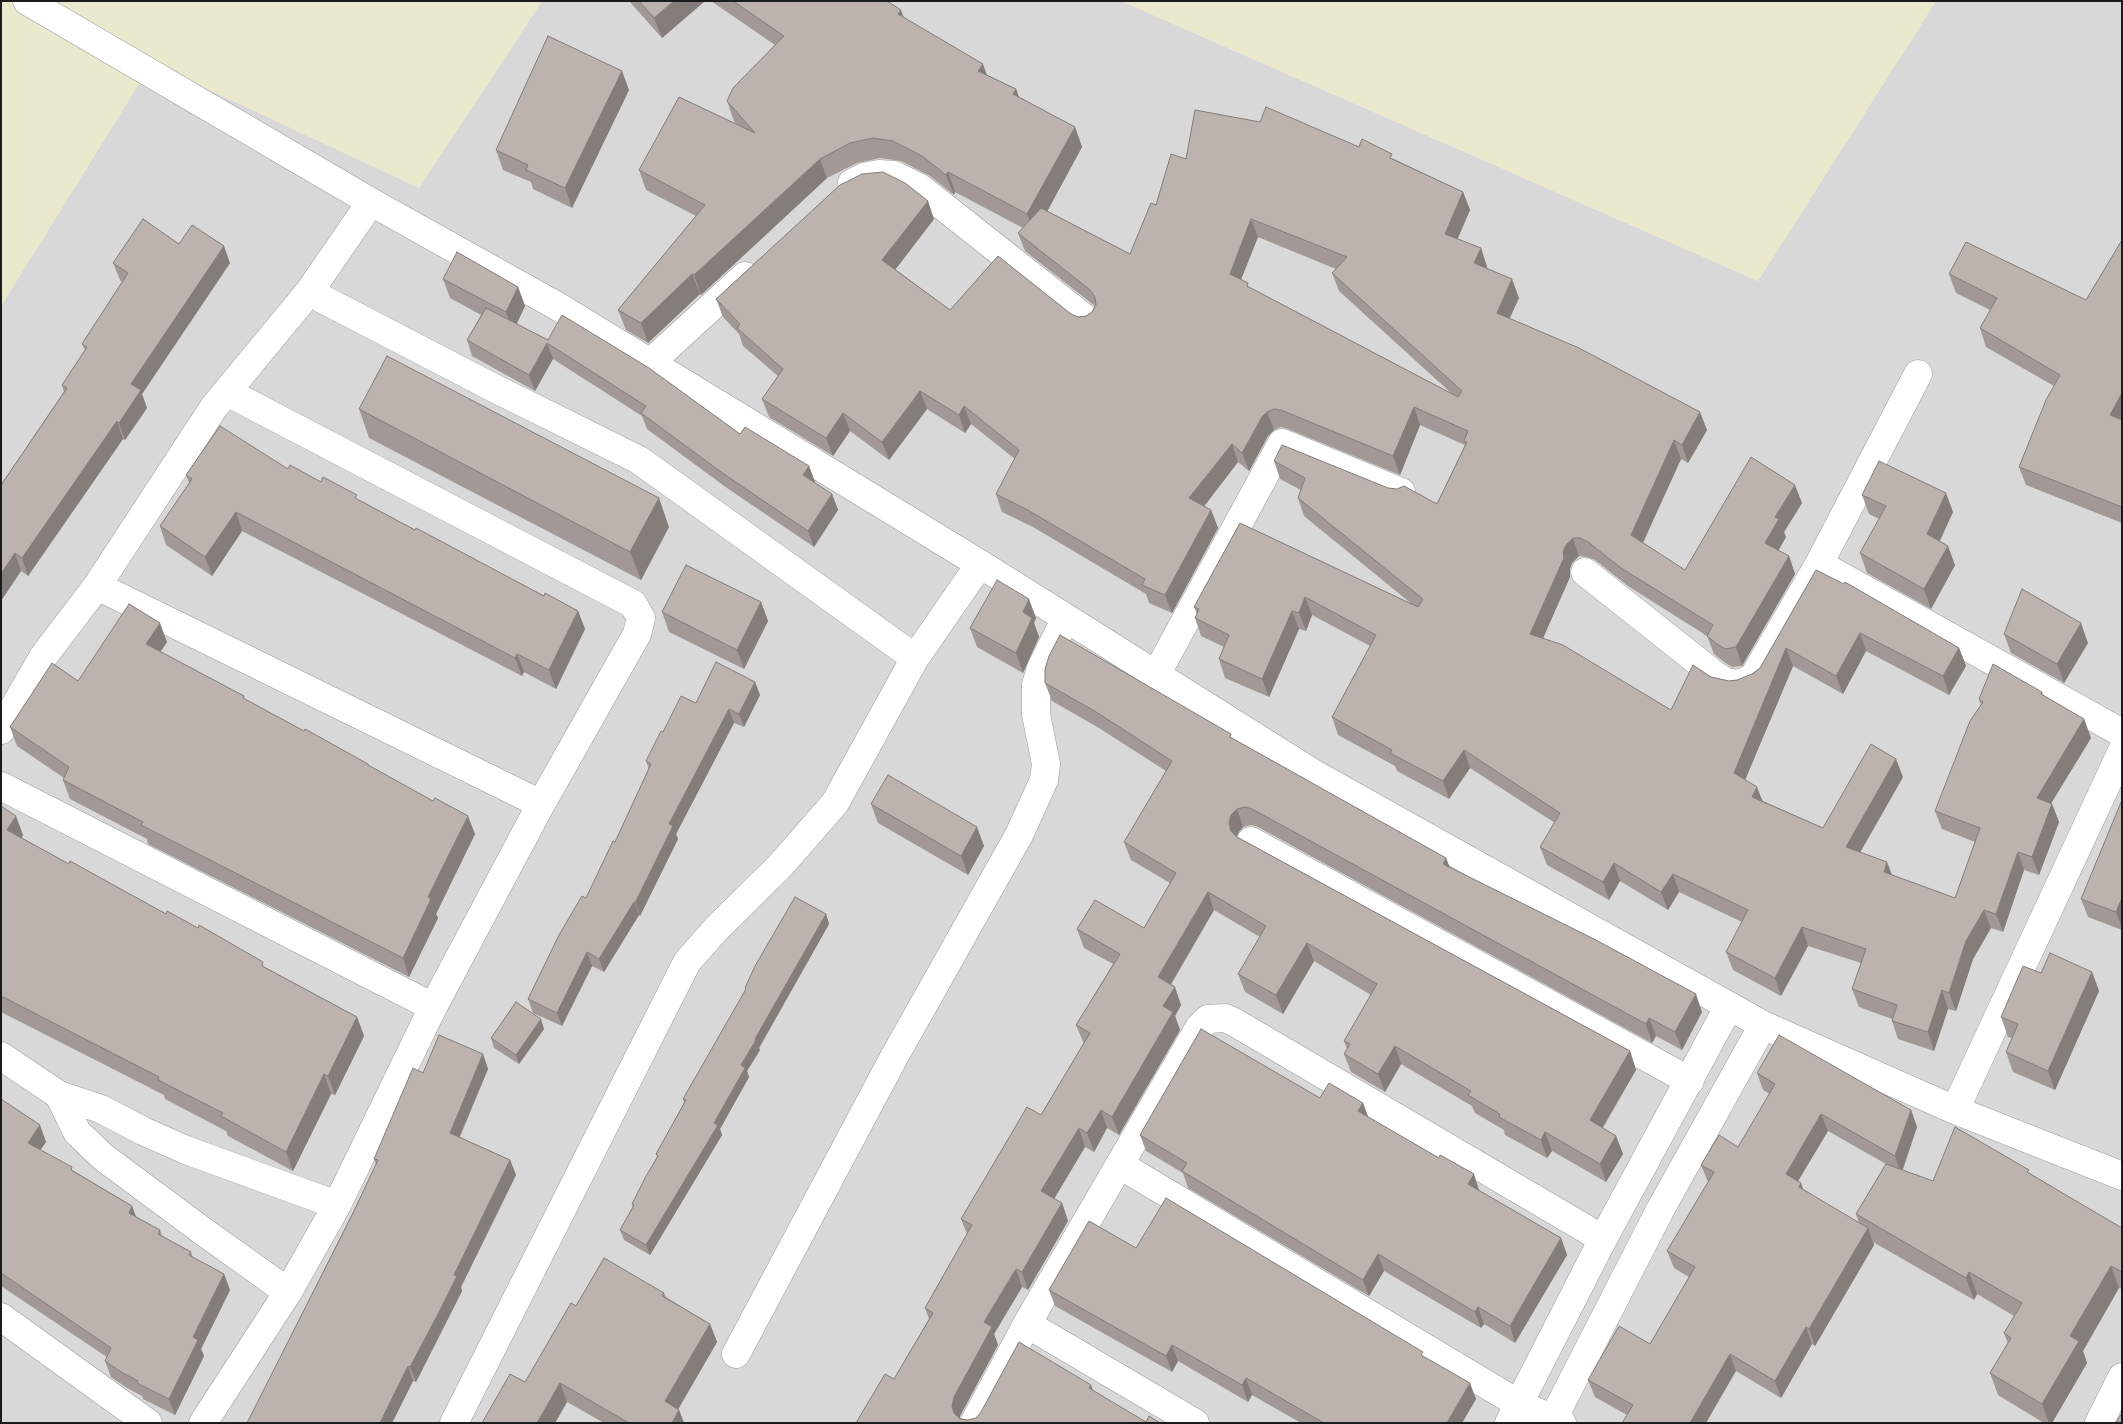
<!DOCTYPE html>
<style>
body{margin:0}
#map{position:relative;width:2123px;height:1424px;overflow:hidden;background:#ece7e1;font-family:Poppins,sans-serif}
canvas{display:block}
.frame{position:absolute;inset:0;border:2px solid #1b1b1b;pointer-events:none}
</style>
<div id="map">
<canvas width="2123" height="1424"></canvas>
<div class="frame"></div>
</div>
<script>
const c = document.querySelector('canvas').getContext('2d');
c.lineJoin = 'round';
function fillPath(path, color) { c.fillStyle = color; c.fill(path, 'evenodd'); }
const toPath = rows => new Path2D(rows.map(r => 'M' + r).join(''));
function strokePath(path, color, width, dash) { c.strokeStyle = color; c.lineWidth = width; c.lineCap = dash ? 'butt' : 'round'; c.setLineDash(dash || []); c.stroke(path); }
const residential = toPath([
 [542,1,1121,1,1758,281,1936,1,2122,1,2122,1423,1,1423,1,306,152,63,419,188]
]);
const farmland = toPath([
 [1,1,542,1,419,188,152,63,1,306],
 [1121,1,1936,1,1758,281]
]);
const minor = toPath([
 [27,1,371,202,557,306,980,564,1316,775,1763,1025,1955,1110,2122,1176],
 [852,183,864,177,879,174,894,175,920,188,1087,320],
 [309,292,371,202],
 [650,363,745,276],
 [1918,374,1819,564,2122,733],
 [1585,572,1715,675,1726,682,1738,684,1753,678,1819,564],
 [97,586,541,804],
 [1156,675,1282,443,1401,492],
 [1,730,43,657,97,586,214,407,309,292,492,387,639,460,915,658],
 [1,786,433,1007],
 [1251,841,1690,1081],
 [1,1056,59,1095,101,1109,143,1131,186,1150,337,1205],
 [59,1095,77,1132,103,1157,204,1232,288,1292],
 [1955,1110,2122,751],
 [1120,1165,1519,1404,1562,1423],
 [1,1317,148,1423],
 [1027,1324,1195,1423],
 [736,1354,893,1059,1019,835,1044,780,1046,764,1036,714,1036,685,1041,668,1066,618],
 [203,1423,288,1292,337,1205,433,1007,541,804,637,634,641,618,633,604,227,392],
 [454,1423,687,962,717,928,780,866,835,803,915,658,980,564],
 [974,1423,1027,1324,1199,1028,1208,1019,1225,1018,1234,1022,1603,1239],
 [1509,1423,1603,1239,1729,1006],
 [1551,1423,1660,1210,1763,1025],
 [2099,1423,2122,1377]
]);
const wall = toPath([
 [629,1,705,1,662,38],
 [711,1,887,1,903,17,987,75,1016,89,1019,97,1075,127,1082,147,1047,211,1130,254,1156,205,1186,159,1359,147,1394,159,1463,192,1470,210,1457,239,1481,248,1487,267,1487,269,1519,298,1509,318,1707,430,1688,463,1681,459,1643,543,1685,570,1802,503,1784,532,1786,537,1778,550,1789,556,1795,574,1742,666,1732,667,1724,662,1714,654,1707,636,1628,586,1595,560,1587,557,1579,556,1572,563,1570,569,1570,577,1543,638,1671,710,1711,677,1729,681,1737,680,1752,674,1760,668,1816,570,1959,648,1966,666,1949,695,1866,651,1843,694,1793,666,1745,780,1763,801,1823,828,1903,777,1860,852,1892,876,1955,898,1975,842,1942,829,1935,811,1981,705,1979,699,2042,692,2043,695,2084,719,2091,738,2051,804,2052,804,2059,822,2039,875,2024,870,2003,932,1991,928,1973,959,1956,1011,1948,1009,1934,1051,1898,1039,1892,1021,1892,1019,1859,1007,1852,989,1861,963,1808,946,1781,996,1733,970,1726,952,1742,922,1679,892,1668,910,1620,881,1609,900,1547,865,1540,847,1555,823,1470,768,1449,799,1397,771,1395,766,1338,735,1332,717,1370,646,1312,615,1306,631,1299,629,1269,697,1225,678,1219,659,1224,647,1201,636,1195,618,1197,614,1194,607,1240,523,1413,605,1304,516,1298,498,1301,490,1280,479,1274,461,1388,488,1437,504,1465,445,1420,425,1400,475,1288,429,1281,427,1274,430,1268,436,1249,471,1238,462,1204,506,1211,510,1218,528,1172,613,1149,603,1146,594,1033,527,1002,512,996,494,1015,459,971,424,965,433,927,409,889,460,850,431,833,456,769,417,762,399,778,376,743,346,739,334,723,317,716,299,934,219,895,269,950,310,1071,314,1078,317,1086,316,1092,312,1095,306,1025,251,1018,233,1023,228,955,192,954,195,930,176,901,161,880,158,857,163,827,178,701,295,700,294,648,343,626,330,618,310,696,216,646,190,639,170,737,125,734,121,727,101,775,45],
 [1258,237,1336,269,1332,273,1339,291,1451,393,1250,288,1241,279],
 [629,90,572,208,533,189,531,182,503,170,496,150],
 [2122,240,2122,523,2026,485,2019,467,2054,386,1986,347,1980,328,1990,310,1956,293,1949,274,2086,300],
 [179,244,230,263,142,394,147,408,125,440,123,439,28,576,21,571,1,601,1,485,64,392,62,385,85,350,82,344,122,282,120,280,113,263],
 [443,279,518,287,525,306,516,324,740,434,809,466,815,482,815,483,832,494,838,510,814,547,727,488,647,429,642,416,553,359,535,391,472,356,467,340,481,315,450,298],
 [359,409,669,527,641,580,369,438],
 [288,469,321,482,359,500,415,530,544,596,578,611,585,629,556,689,524,672,522,676,242,531,212,576,166,545,160,526,189,483,186,475],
 [1862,495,1953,512,1939,541,1955,565,1931,609,1867,573,1860,553,1879,519,1869,514],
 [761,602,768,621,744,669,669,632,662,612],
 [1036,618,1034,623,1039,637,1023,673,977,647,970,628],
 [2004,634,2088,643,2064,683,2011,653],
 [167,642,160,652,244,696,245,700,369,766,475,834,436,914,438,918,409,977,148,844,147,839,70,799,63,780,64,778,17,746,10,727,78,681],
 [755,682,760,695,744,727,734,723,676,834,678,839,640,916,639,915,604,972,592,966,562,1026,533,1013,528,999,586,898,615,842,649,769,646,761,663,732,696,703],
 [1045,683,1233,739,1446,858,1450,868,1702,1012,1682,1050,1656,1036,1652,1043,1258,827,1251,825,1243,827,1238,833,1237,837,1630,1051,1636,1070,1603,1128,1616,1136,1623,1154,1606,1182,1552,1151,1547,1158,1505,1135,1504,1130,1475,1113,1472,1106,1401,1064,1385,1092,1351,1072,1344,1054,1347,1049,1344,1041,1371,995,1314,961,1283,1014,1245,992,1238,974,1260,937,1214,910,1171,985,1181,1005,1175,1016,1180,1030,1119,1135,1107,1128,1094,1152,1085,1147,1054,1199,1062,1203,1068,1221,1028,1290,1022,1287,994,1334,998,1345,960,1416,960,1418,968,1420,1093,1391,1146,1422,1160,1423,856,1423,894,1379,929,1319,925,1308,967,1234,961,1219,1041,1115,1084,1044,1076,1025,1113,964,1084,948,1077,929,1144,928,1170,883,1131,860,1124,842,1166,771,1099,728,1052,701],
 [2122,800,2122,930,2088,917,2081,899],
 [871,804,984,846,968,875,878,823],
 [1,806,23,835,22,838,69,864,166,914,357,1017,364,1036,335,1095,331,1094,293,1171,228,1136,226,1131,165,1099,164,1095,1,1012],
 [826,914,829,924,759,1048,760,1050,747,1071,749,1077,720,1129,722,1135,650,1255,624,1240,620,1230,633,1207,632,1204,657,1157,656,1154,684,1103,683,1099,746,991,745,988],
 [2092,972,2099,991,2055,1090,2013,1072,2006,1052,2012,1038,2008,1037,2001,1017,2041,973],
 [544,1029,519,1064,494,1048,491,1038],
 [483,1054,488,1069,460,1137,510,1160,516,1175,461,1287,462,1291,443,1329,416,1382,413,1381,392,1423,247,1423,353,1213,376,1164,374,1159,423,1073],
 [1757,1073,1911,1110,1917,1127,1903,1170,1933,1181,2030,1174,2122,1228,2122,1289,2119,1288,2083,1351,2087,1363,2052,1423,2044,1423,1998,1395,1990,1373,2008,1344,2004,1333,2014,1316,1977,1294,1974,1300,1873,1242,1874,1245,1815,1346,1812,1344,1781,1398,1736,1371,1627,1415,1595,1397,1588,1380,1650,1344,1689,1277,1674,1268,1667,1251,1708,1182,1701,1165,1738,1147,1770,1094,1763,1090],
 [1828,1131,1886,1164,1856,1214,1859,1223,1803,1190,1798,1181],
 [1320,1098,1363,1103,1368,1117,1479,1190,1479,1191,1561,1238,1567,1255,1515,1343,1484,1324,1481,1328,1384,1271,1369,1296,1188,1188,1183,1173,1146,1151,1140,1135],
 [1,1099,46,1142,40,1150,74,1171,132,1206,136,1217,160,1230,162,1236,191,1252,193,1258,224,1274,230,1290,201,1349,204,1356,175,1415,143,1399,142,1396,127,1388,111,1377,105,1361,107,1357,1,1286],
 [1136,1248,1425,1357,1476,1399,1462,1423,1301,1423,1252,1395,1248,1402,1178,1361,1172,1372,1055,1306,1049,1290],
 [664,1293,666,1297,710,1324,717,1342,678,1409,679,1410,684,1423,604,1423,567,1402,555,1423,525,1382,576,1306]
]);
const shadedWall = toPath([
 [674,1,705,1,662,38,654,18],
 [901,10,908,30,898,14],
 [983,64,990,84,978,71],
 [622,71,629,90,572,208,565,188],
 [1016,89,1023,109,1013,94],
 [1075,127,1082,147,1035,234,1027,214],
 [820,159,827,178,701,295,694,275],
 [948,172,955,192,954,195,946,175],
 [1463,192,1470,210,1452,252,1445,234],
 [928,201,934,219,889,278,882,260],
 [1251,219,1258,237,1236,292,1230,274],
 [224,246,230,263,142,394,147,408,125,440,119,423,131,384],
 [1481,248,1487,267,1481,282,1474,263],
 [692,274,700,294,648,343,641,323],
 [1512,279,1519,298,1504,331,1497,313],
 [518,287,525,306,513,332,506,312],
 [547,343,553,359,535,391,529,375],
 [920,391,927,409,889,460,882,442],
 [2122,393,2122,424,2110,415],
 [964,406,971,424,965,433,959,415],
 [1414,407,1420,425,1400,475,1393,456],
 [1267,412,1274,430,1268,436,1249,471,1242,453,1262,417],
 [1700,412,1707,430,1688,463,1682,445],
 [843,413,850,431,833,456,826,438],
 [117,421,123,439,28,576,22,558],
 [1674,440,1681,459,1638,553,1631,535],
 [1232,444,1238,462,1196,517,1189,498],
 [809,466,815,482,809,492,803,475],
 [1795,485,1802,503,1784,532,1786,537,1772,562,1765,543,1775,517],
 [1946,493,1953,512,1934,554,1927,534],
 [832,494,838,510,814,547,808,531],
 [659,498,669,527,641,580,630,552],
 [1211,510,1218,528,1172,613,1165,595],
 [236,512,242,531,212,576,205,557],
 [1573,538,1579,556,1572,563,1570,569,1570,577,1537,652,1530,634,1566,545],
 [1948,546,1955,565,1931,609,1924,589],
 [15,553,21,571,1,601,1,574],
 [1789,556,1795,574,1742,666,1736,647],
 [1305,597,1312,615,1306,631,1299,613],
 [1029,599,1036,618,1034,623,1039,637,1023,673,1016,653,1023,612],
 [761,602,768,621,744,669,737,650],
 [578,611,585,629,556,689,549,670],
 [1292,611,1299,629,1269,697,1262,679],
 [160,623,167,642,153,663,146,644],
 [2081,623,2088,643,2064,683,2057,664],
 [1860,633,1866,651,1843,694,1836,676],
 [1786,648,1793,666,1740,792,1734,773],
 [1959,648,1966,666,1949,695,1943,676],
 [517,654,524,672,522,676,515,658],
 [755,682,760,695,744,727,739,714],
 [729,709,734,723,676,834,678,839,640,916,635,903,669,824],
 [2084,719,2091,738,2043,816,2037,798],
 [1464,750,1470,768,1449,799,1443,781],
 [1896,759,1903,777,1853,865,1846,847],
 [1757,787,1764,805,1752,797],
 [2052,804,2059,822,2039,875,2032,857],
 [1237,809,1243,827,1238,833,1235,841,1231,831,1229,823,1231,815],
 [16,816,23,835,14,849,7,830],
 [468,816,475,834,436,914,438,918,409,977,403,958,428,897],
 [977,827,984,846,968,875,961,856],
 [2018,852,2024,870,2003,932,1996,914],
 [1446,858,1453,876,1443,864],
 [1887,862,1894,880,1884,872],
 [1614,863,1620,881,1609,900,1603,882],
 [1673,874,1679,892,1668,910,1661,892],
 [1208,892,1214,910,1164,995,1158,977],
 [2122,898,2122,928,2116,912],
 [634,902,639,915,604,972,599,959],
 [1984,910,1991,928,1973,959,1956,1011,1949,993,1966,941],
 [826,914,829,924,759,1048,760,1050,747,1071,749,1077,720,1129,722,1135,650,1255,646,1245,714,1123,741,1065,755,1039],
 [1802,927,1808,946,1781,996,1775,978],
 [1307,943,1314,961,1283,1014,1276,995],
 [587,952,592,966,562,1026,557,1013],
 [2092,972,2099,991,2055,1090,2048,1071],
 [1175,987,1181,1005,1175,1016,1180,1030,1119,1135,1112,1117,1163,1006],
 [1942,990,1948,1009,1934,1051,1928,1032],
 [1696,994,1702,1012,1682,1050,1675,1032],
 [357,1017,364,1036,335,1095,328,1076],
 [1649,1018,1656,1036,1652,1043,1646,1024],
 [541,1019,544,1029,519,1064,516,1055],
 [1395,1046,1401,1064,1385,1092,1378,1074],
 [1630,1051,1636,1070,1596,1138,1590,1120],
 [483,1054,488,1069,455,1147,450,1133],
 [324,1074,331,1094,293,1171,286,1152],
 [1363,1103,1369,1119,1358,1111],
 [1101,1110,1107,1128,1094,1152,1087,1133],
 [1911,1110,1917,1127,1901,1173,1895,1156],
 [1821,1114,1828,1131,1792,1191,1786,1174],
 [40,1125,46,1142,34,1160,28,1143],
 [1079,1128,1085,1147,1048,1209,1041,1191],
 [1545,1132,1552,1151,1547,1158,1541,1140],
 [1616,1136,1623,1154,1606,1182,1600,1164],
 [510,1160,516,1175,461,1287,462,1291,416,1382,410,1367],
 [1474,1174,1479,1190,1473,1200,1468,1184],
 [1801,1183,1807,1200,1799,1187],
 [1062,1203,1068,1221,1028,1290,1022,1272],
 [132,1206,138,1222,129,1213],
 [1868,1228,1874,1245,1815,1346,1809,1329],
 [1561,1238,1567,1255,1515,1343,1510,1326],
 [1378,1254,1384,1271,1369,1296,1363,1280],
 [2111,1266,2119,1288,2083,1351,2087,1363,2052,1423,2049,1423,2042,1404,2070,1336],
 [1016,1269,1022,1287,994,1334,998,1345,960,1416,959,1423,958,1423,952,1406,954,1397,984,1322],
 [1969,1272,1977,1294,1974,1300,1966,1278],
 [224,1274,230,1290,201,1349,204,1356,175,1415,169,1399,193,1337],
 [1478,1307,1484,1324,1481,1328,1475,1312],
 [710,1324,717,1342,672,1420,665,1401],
 [1806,1327,1812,1344,1781,1398,1775,1381],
 [1172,1345,1178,1361,1172,1372,1166,1356],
 [1730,1354,1736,1371,1706,1423,1690,1423],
 [408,1366,413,1381,392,1423,380,1423],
 [1246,1378,1252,1395,1248,1402,1242,1385],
 [560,1383,567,1402,555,1423,537,1423],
 [1470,1383,1476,1399,1462,1423,1447,1423],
 [1091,1385,1098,1403,1089,1388],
 [679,1410,684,1423,672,1423]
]);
const building = toPath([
 [639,1,674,1,654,18,639,1],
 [733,1,887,1,901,10,898,14,983,64,978,71,1016,89,1013,94,1075,127,1027,214,948,172,946,175,922,156,893,141,873,138,850,143,820,159,694,275,692,274,641,323,618,310,705,205,639,170,679,97,755,133,727,101,733,88,784,36,733,1],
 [548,36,622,71,565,188,526,170,528,165,496,150,548,36],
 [1266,107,1359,147,1362,139,1392,154,1390,158,1463,192,1445,234,1481,248,1474,263,1512,279,1497,313,1579,348,1700,412,1682,445,1674,440,1631,535,1685,570,1751,457,1795,485,1775,517,1779,519,1765,543,1789,556,1736,647,1725,649,1717,644,1707,636,1713,625,1621,568,1588,542,1580,538,1573,538,1566,545,1563,551,1564,558,1530,634,1563,645,1671,710,1693,665,1711,677,1729,681,1737,680,1752,674,1760,668,1816,570,1844,584,1845,582,1959,648,1943,676,1860,633,1836,676,1786,648,1734,773,1757,787,1752,797,1823,828,1871,744,1896,759,1846,847,1887,862,1884,872,1955,898,1980,828,1935,811,1970,721,1983,702,1979,699,1993,664,2042,692,2041,694,2084,719,2037,798,2052,804,2032,857,2018,852,1996,914,1984,910,1966,941,1949,993,1942,990,1928,1032,1892,1021,1897,1005,1852,989,1866,949,1802,927,1775,978,1726,952,1748,910,1673,874,1661,892,1614,863,1603,882,1540,847,1560,813,1464,750,1443,781,1390,753,1392,750,1332,717,1376,635,1305,597,1299,613,1292,611,1262,679,1219,659,1229,635,1195,618,1199,609,1194,607,1240,523,1418,607,1423,599,1298,498,1305,478,1274,461,1282,445,1388,488,1397,489,1404,486,1437,504,1467,442,1464,441,1468,431,1414,407,1393,456,1281,410,1274,409,1267,412,1262,417,1242,453,1232,444,1189,498,1211,510,1165,595,1142,585,1145,579,1026,509,996,494,1019,450,964,406,959,415,920,391,882,442,843,413,826,438,762,399,783,369,737,328,740,324,716,299,840,185,862,174,883,172,905,183,928,201,882,260,950,310,998,256,1071,314,1078,317,1086,316,1092,312,1096,305,1095,297,1090,290,1018,233,1041,208,1130,254,1151,203,1156,205,1171,154,1186,159,1195,110,1260,122,1266,107],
 [1251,219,1347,257,1332,273,1462,391,1458,397,1247,286,1248,283,1230,274,1251,219],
 [143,219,179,244,192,225,224,246,131,384,141,390,119,423,117,421,22,558,15,553,1,574,1,485,67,388,62,385,87,347,82,344,128,273,113,263,143,219],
 [2122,240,2122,393,2110,415,2122,420,2122,507,2019,467,2046,400,2060,375,1980,328,1997,298,1949,274,1966,242,2086,300,2122,240],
 [457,252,518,287,506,312,443,279,457,252],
 [486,308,548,340,562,315,649,368,740,434,745,427,809,466,803,475,832,494,808,531,721,472,641,413,646,406,547,343,529,375,467,340,486,308],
 [387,356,659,498,630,552,359,409,387,356],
 [220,426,288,469,290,465,321,482,323,477,357,495,355,498,415,530,416,528,544,596,545,593,578,611,549,670,517,654,515,658,236,512,205,557,160,526,192,479,186,475,220,426],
 [1879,461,1946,493,1927,534,1948,546,1924,589,1860,553,1886,506,1862,495,1879,461],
 [686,565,761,602,737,650,662,612,686,565],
 [997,580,1029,599,1023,612,1032,618,1016,653,970,628,997,580],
 [2022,589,2081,623,2057,664,2004,634,2022,589],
 [129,604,160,623,146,644,244,696,243,698,304,731,305,729,368,764,368,765,433,801,435,798,468,816,428,897,431,899,403,958,141,825,143,822,63,780,69,767,10,727,52,663,78,681,129,604],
 [1060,635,1231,734,1230,737,1446,858,1443,864,1594,939,1696,994,1675,1032,1649,1018,1646,1024,1252,809,1245,807,1237,809,1231,815,1229,823,1231,831,1237,837,1630,1051,1590,1120,1616,1136,1600,1164,1545,1132,1541,1140,1499,1117,1500,1114,1468,1095,1471,1091,1395,1046,1378,1074,1344,1054,1350,1044,1344,1041,1377,984,1307,943,1276,995,1238,974,1266,926,1208,892,1158,977,1175,987,1163,1006,1173,1012,1112,1117,1101,1110,1087,1133,1079,1128,1041,1191,1062,1203,1022,1272,1016,1269,984,1322,992,1327,954,1397,952,1406,954,1413,960,1419,968,1420,976,1418,981,1412,1019,1342,1091,1385,1089,1388,1146,1422,1149,1416,1160,1423,856,1423,885,1374,894,1379,933,1313,925,1308,972,1225,961,1219,1027,1107,1041,1115,1090,1033,1076,1025,1120,954,1077,929,1095,900,1144,928,1176,873,1124,842,1172,761,1093,710,1045,683,1045,669,1049,656,1060,635],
 [716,662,755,682,739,714,729,709,669,824,673,826,635,903,634,902,599,959,587,952,557,1013,528,999,559,935,582,896,586,898,613,841,615,842,651,764,646,761,661,731,663,732,681,696,696,703,716,662],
 [888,775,977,827,961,856,871,804,888,775],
 [2122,800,2122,898,2116,912,2081,899,2122,800],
 [1,806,16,816,7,830,69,864,70,861,166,914,167,911,198,928,199,925,263,962,262,966,357,1017,328,1076,324,1074,286,1152,221,1116,223,1113,158,1080,159,1077,1,996,1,806],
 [795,897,826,914,755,1039,756,1040,741,1065,745,1068,714,1123,718,1125,646,1245,620,1230,634,1205,632,1204,645,1178,658,1156,656,1154,686,1100,683,1099,746,989,745,988,755,966,795,897],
 [2050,953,2092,972,2048,1071,2006,1052,2018,1024,2001,1017,2023,966,2041,973,2050,953],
 [516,1002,541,1019,516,1055,491,1038,516,1002],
 [1201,1029,1320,1098,1329,1083,1363,1103,1358,1111,1439,1158,1440,1155,1474,1174,1468,1184,1561,1238,1510,1326,1478,1307,1475,1312,1378,1254,1363,1280,1182,1171,1187,1163,1140,1135,1201,1029],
 [439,1035,483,1054,450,1133,510,1160,454,1275,457,1276,438,1314,410,1367,408,1366,380,1423,247,1423,353,1213,378,1160,374,1159,413,1068,423,1073,439,1035],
 [1779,1035,1911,1110,1895,1156,1821,1114,1786,1174,1801,1183,1799,1187,1868,1228,1809,1329,1806,1327,1775,1381,1730,1354,1690,1423,1622,1423,1633,1405,1588,1380,1619,1326,1650,1344,1695,1267,1667,1251,1714,1172,1701,1165,1719,1135,1738,1147,1775,1084,1757,1073,1779,1035],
 [1,1099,40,1125,28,1143,72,1167,71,1170,132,1206,129,1213,160,1230,158,1234,191,1252,189,1255,224,1274,193,1337,198,1340,169,1399,137,1383,138,1381,121,1372,105,1361,111,1348,1,1273,1,1099],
 [1955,1127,2029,1170,2027,1172,2122,1228,2122,1272,2111,1266,2070,1336,2079,1341,2042,1404,1990,1373,2011,1338,2004,1333,2022,1303,1969,1272,1966,1278,1856,1214,1886,1164,1933,1181,1955,1127],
 [1166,1198,1423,1352,1421,1355,1470,1383,1447,1423,1324,1423,1246,1378,1242,1385,1172,1345,1166,1356,1049,1290,1089,1221,1136,1248,1166,1198],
 [604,1258,664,1293,662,1296,710,1324,665,1401,679,1410,672,1423,629,1423,560,1383,537,1423,482,1423,510,1374,525,1382,571,1303,576,1306,604,1258],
 [2122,1413,2122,1423,2116,1423,2122,1413]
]);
fillPath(residential, '#d9d8d8');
fillPath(farmland, '#eae9cd');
strokePath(minor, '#9c9c9c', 29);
strokePath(minor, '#fff', 28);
fillPath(wall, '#a29996');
fillPath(shadedWall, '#847d7a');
fillPath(building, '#bcb2ae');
strokePath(building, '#847d7a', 1);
</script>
